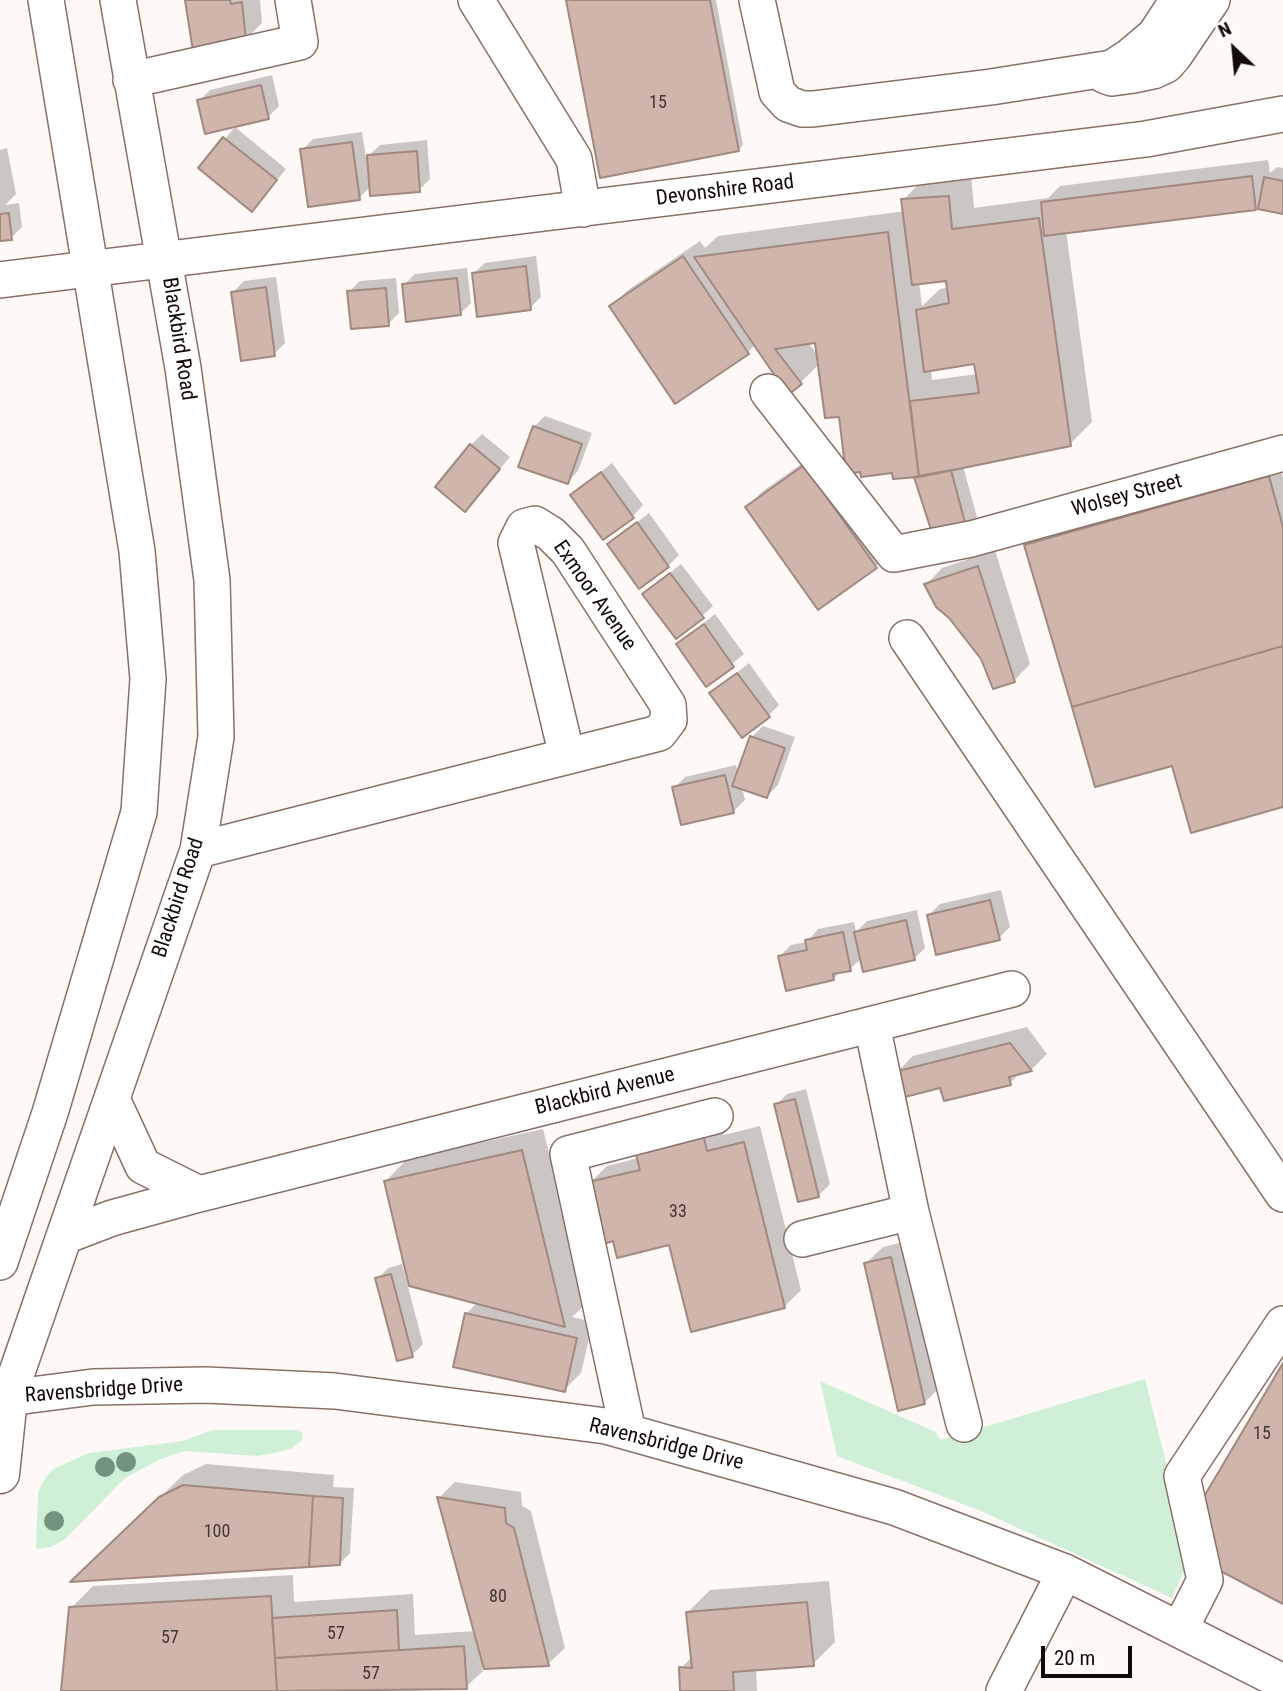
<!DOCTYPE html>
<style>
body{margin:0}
#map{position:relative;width:1283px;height:1691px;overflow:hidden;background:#fef8f6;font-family:"Roboto Condensed",sans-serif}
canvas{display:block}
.north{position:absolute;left:1199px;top:14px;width:70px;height:70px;-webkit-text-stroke:5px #fff;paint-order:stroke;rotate:334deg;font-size:19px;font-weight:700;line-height:28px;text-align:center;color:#130b08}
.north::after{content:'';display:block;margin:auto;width:24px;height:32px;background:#130b08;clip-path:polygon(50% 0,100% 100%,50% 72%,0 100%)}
.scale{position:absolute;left:1041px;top:1646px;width:91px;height:32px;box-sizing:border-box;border:4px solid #130b08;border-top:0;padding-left:9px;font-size:21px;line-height:24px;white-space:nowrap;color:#130b08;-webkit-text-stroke:5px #fff;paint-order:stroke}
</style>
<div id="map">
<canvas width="1283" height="1691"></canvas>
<div class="north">N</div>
<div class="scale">20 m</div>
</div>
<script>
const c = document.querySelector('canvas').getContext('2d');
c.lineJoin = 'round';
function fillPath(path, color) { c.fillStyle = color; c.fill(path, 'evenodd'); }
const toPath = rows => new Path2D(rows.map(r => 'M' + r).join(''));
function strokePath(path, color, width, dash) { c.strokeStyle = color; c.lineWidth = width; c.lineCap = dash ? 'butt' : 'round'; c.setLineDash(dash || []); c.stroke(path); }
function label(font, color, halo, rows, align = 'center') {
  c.font = font + ' "Roboto Condensed",sans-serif'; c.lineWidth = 7; c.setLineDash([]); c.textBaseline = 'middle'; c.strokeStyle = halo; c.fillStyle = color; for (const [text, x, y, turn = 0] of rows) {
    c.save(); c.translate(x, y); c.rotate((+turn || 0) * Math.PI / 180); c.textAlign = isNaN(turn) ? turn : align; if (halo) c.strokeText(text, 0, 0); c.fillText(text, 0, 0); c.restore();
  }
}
const green = toPath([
 [1145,1379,1190,1558,1172,1598,981,1511,837,1456,820,1381,936,1432,940,1440],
 [212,1430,297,1430,303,1433,302,1440,292,1448,275,1453,257,1456,185,1451,163,1458,126,1477,64,1540,50,1547,36,1549,38,1492,45,1478,55,1468,89,1453,183,1441]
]);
const shadow = toPath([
 [187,0,260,0,262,23,246,39],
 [568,0,716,0,743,145,738,150],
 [272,75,279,106,268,117,199,101,210,90],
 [235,127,286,169,262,198,200,168],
 [362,132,366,158,380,145,427,140,430,179,419,190,371,186,359,198,302,150,313,139],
 [7,148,16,194,5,205,19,203,22,227,11,238,0,239,0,150],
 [1268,160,1270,173,1277,167,1283,168,1283,212,1261,203,1255,209,1066,231,1092,422,1070,444,963,466,977,517,966,528,916,478,893,471,841,415,819,364,800,383,756,344,748,352,675,401,611,306,628,290,700,241,705,248,718,236,905,211,903,200,925,178,971,175,974,208,1048,198,1060,186],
 [948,280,949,287,940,289,922,306,919,282],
 [816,341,818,356,808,342],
 [976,362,978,374,932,380,931,369],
 [536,256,541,297,530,308,473,274,485,263],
 [467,268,471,303,460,314,404,285,415,274],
 [276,277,285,343,274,354,233,292,244,281],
 [396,278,399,313,388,324,349,292,360,281],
 [545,416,592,433,578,471,567,482,534,427],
 [482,434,510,457,465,510,471,445],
 [821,450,893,550,876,566,818,608,747,507,763,491],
 [612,463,643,505,633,516,572,495],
 [1280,466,1283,478,1283,805,1026,546,1037,535],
 [649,513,679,555,668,566,609,544],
 [995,550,1030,664,1014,681,982,658,926,585,942,568],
 [681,564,713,606,702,616,644,594],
 [715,614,744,654,707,684,678,644],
 [749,663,779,705,768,716,711,693],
 [763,726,795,737,778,785,767,796,742,787,745,800,734,811,683,823,674,788,685,777,736,765,738,774,752,737],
 [1001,890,1010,927,999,938,929,915,940,904],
 [917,910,925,948,914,959,862,958,850,969,841,971,833,979,780,956,791,945,807,942,818,929,854,922,856,932,867,921],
 [1027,1027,1047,1054,1031,1070,1021,1072,1010,1083,941,1086,896,1073,913,1056],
 [806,1089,830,1184,819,1195,776,1105,787,1094],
 [720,1118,724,1135,760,1126,801,1290,784,1307,670,1243,614,1239,590,1183,607,1166,639,1158],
 [543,1129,586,1304,572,1317,593,1322,581,1373,564,1390,466,1314,478,1302,386,1181,407,1159],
 [908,1241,941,1386,924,1403,866,1263,883,1247],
 [402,1264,423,1344,412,1355,377,1279,388,1268],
 [206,1464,334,1475,333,1487,354,1488,350,1553,339,1564,94,1561,183,1475],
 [455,1482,521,1492,522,1506,531,1511,565,1648,548,1664,482,1667,483,1671,466,1687,410,1691,62,1691,71,1608,93,1586,293,1575,294,1602,413,1594,415,1635,475,1631,439,1498],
 [829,1581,835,1642,813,1664,756,1668,757,1691,682,1691,681,1668,693,1656,688,1612,710,1590]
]);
const building = toPath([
 [185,0,230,0,231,4,242,2,246,41,193,51,185,0],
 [566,0,710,0,739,151,600,178,566,0],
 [261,85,269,119,205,134,197,100,261,85],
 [223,137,277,180,252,212,198,168,223,137],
 [352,142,360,200,308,207,300,149,352,142],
 [417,151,420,192,370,196,367,155,417,151],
 [1252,176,1256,210,1044,236,1041,202,1252,176],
 [1264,177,1283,181,1283,214,1258,209,1264,177],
 [949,196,952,229,1039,218,1071,446,919,477,910,401,979,393,974,364,924,372,916,310,949,303,946,281,912,285,901,199,949,196],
 [9,213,12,240,0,241,0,214,9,213],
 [888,232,919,477,893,479,892,473,861,477,860,472,846,474,839,417,825,418,815,343,775,349,802,384,788,395,694,257,888,232],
 [683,256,749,354,675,404,609,306,683,256],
 [526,266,531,310,477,317,472,273,526,266],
 [457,278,461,315,406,322,402,284,457,278],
 [266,287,275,356,241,361,231,292,266,287],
 [386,288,389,326,351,329,347,291,386,288],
 [533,426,582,444,568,484,518,467,533,426],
 [470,444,500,469,465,512,435,487,470,444],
 [804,465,877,568,818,610,745,507,804,465],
 [951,470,967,530,934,539,914,477,951,470],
 [601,472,634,518,603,540,570,495,601,472],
 [1269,476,1283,527,1283,646,1072,707,1024,545,1269,476],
 [637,522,669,567,639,589,607,544,637,522],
 [978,566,1015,682,993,689,981,659,949,618,936,607,924,584,978,566],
 [670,573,704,618,676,639,642,594,670,573],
 [704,624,734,667,706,687,676,644,704,624],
 [1283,646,1283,807,1191,833,1172,766,1095,787,1072,707,1283,646],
 [737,673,770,717,742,738,709,693,737,673],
 [750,736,785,748,767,798,732,786,750,736],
 [725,775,734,813,681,825,672,787,725,775],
 [990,900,1000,940,936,955,927,915,990,900],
 [906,920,915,960,863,972,854,932,906,920],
 [843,932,851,971,833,974,834,980,786,991,778,956,807,950,805,940,843,932],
 [1010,1043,1032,1071,1009,1077,1011,1085,944,1101,940,1088,901,1098,894,1072,1010,1043],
 [795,1099,819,1197,798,1202,774,1104,795,1099],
 [703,1134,707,1151,744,1142,785,1308,691,1332,669,1245,617,1258,613,1241,604,1244,588,1182,640,1170,635,1151,703,1134],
 [522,1150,565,1327,409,1286,384,1181,522,1150],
 [891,1257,925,1404,898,1411,864,1263,891,1257],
 [391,1274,413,1357,397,1361,375,1278,391,1274],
 [465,1313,577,1338,565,1392,453,1367,465,1313],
 [1283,1363,1283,1604,1215,1568,1199,1505,1283,1363],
 [183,1485,313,1496,309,1567,70,1582,159,1497,183,1485],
 [313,1496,343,1498,340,1565,309,1567,313,1496],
 [437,1497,505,1508,506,1523,514,1528,549,1666,484,1669,437,1497],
 [271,1596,277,1691,61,1691,69,1607,271,1596],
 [807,1602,814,1666,733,1672,734,1691,680,1691,679,1667,692,1668,686,1612,807,1602],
 [397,1610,399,1650,275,1658,272,1618,397,1610],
 [464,1646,467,1689,277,1691,275,1658,464,1646]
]);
const minor = toPath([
 [118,0,183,368,212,580,216,737,198,850,8,1398,93,1387,206,1385,335,1391,606,1426,894,1507,1065,1572,1283,1682],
 [476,0,574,159,583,209],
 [757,0,777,92,788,104,802,109,813,109,991,87,1112,68,1129,57,1155,35,1178,0],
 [1104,75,1112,78,1134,75,1153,71,1166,65,1174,56,1212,0],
 [131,80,300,42,293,0],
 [0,280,1146,139,1283,114],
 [768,392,894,554,971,539,1283,453],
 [907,638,1283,1194],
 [198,850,659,733,669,720,668,705,568,551,551,534,535,524,524,527,516,543,567,756],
 [872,1025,911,1212,964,1424],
 [112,1099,143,1166,199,1194],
 [65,1236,112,1218,199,1194,1012,989],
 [802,1239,911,1212],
 [0,1262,50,1113,139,812,148,679,137,551,46,0],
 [628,1432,568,1154,715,1116],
 [1180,1629,1205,1580,1182,1476,1283,1324],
 [1004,1691,1065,1572]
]);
const major = toPath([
 [0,1398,8,1398,0,1474]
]);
const trees = [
 [126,1462],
 [105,1467],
 [54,1521]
];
const numberNames = [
 ["15",658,103],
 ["33",678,1212],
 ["15",1262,1434],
 ["100",217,1532],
 ["80",498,1597],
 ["57",336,1634],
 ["57",170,1638],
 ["57",371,1674]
];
const streetNames = [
 ["Devonshire Road",725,191,-7],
 ["Blackbird Road",178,339,81],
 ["Wolsey Street",1127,496,-15],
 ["Exmoor Avenue",594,596,55],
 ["Blackbird Road",179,898,-72],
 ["Blackbird Avenue",605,1092,-14],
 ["Ravensbridge Drive",104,1391,-4],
 ["Ravensbridge Drive",666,1445,14]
];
fillPath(green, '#cff0d6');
fillPath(shadow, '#0003');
fillPath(building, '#cfb5ab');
strokePath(building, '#a1897f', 2);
strokePath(minor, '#887167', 38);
strokePath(major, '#887167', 41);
strokePath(minor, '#fff', 35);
strokePath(major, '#fff', 38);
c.fillStyle = '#74937e';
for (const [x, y] of trees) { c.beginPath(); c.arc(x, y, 10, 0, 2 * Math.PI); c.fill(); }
label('18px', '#423631', null, numberNames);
label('21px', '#130b08', '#fff', streetNames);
</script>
